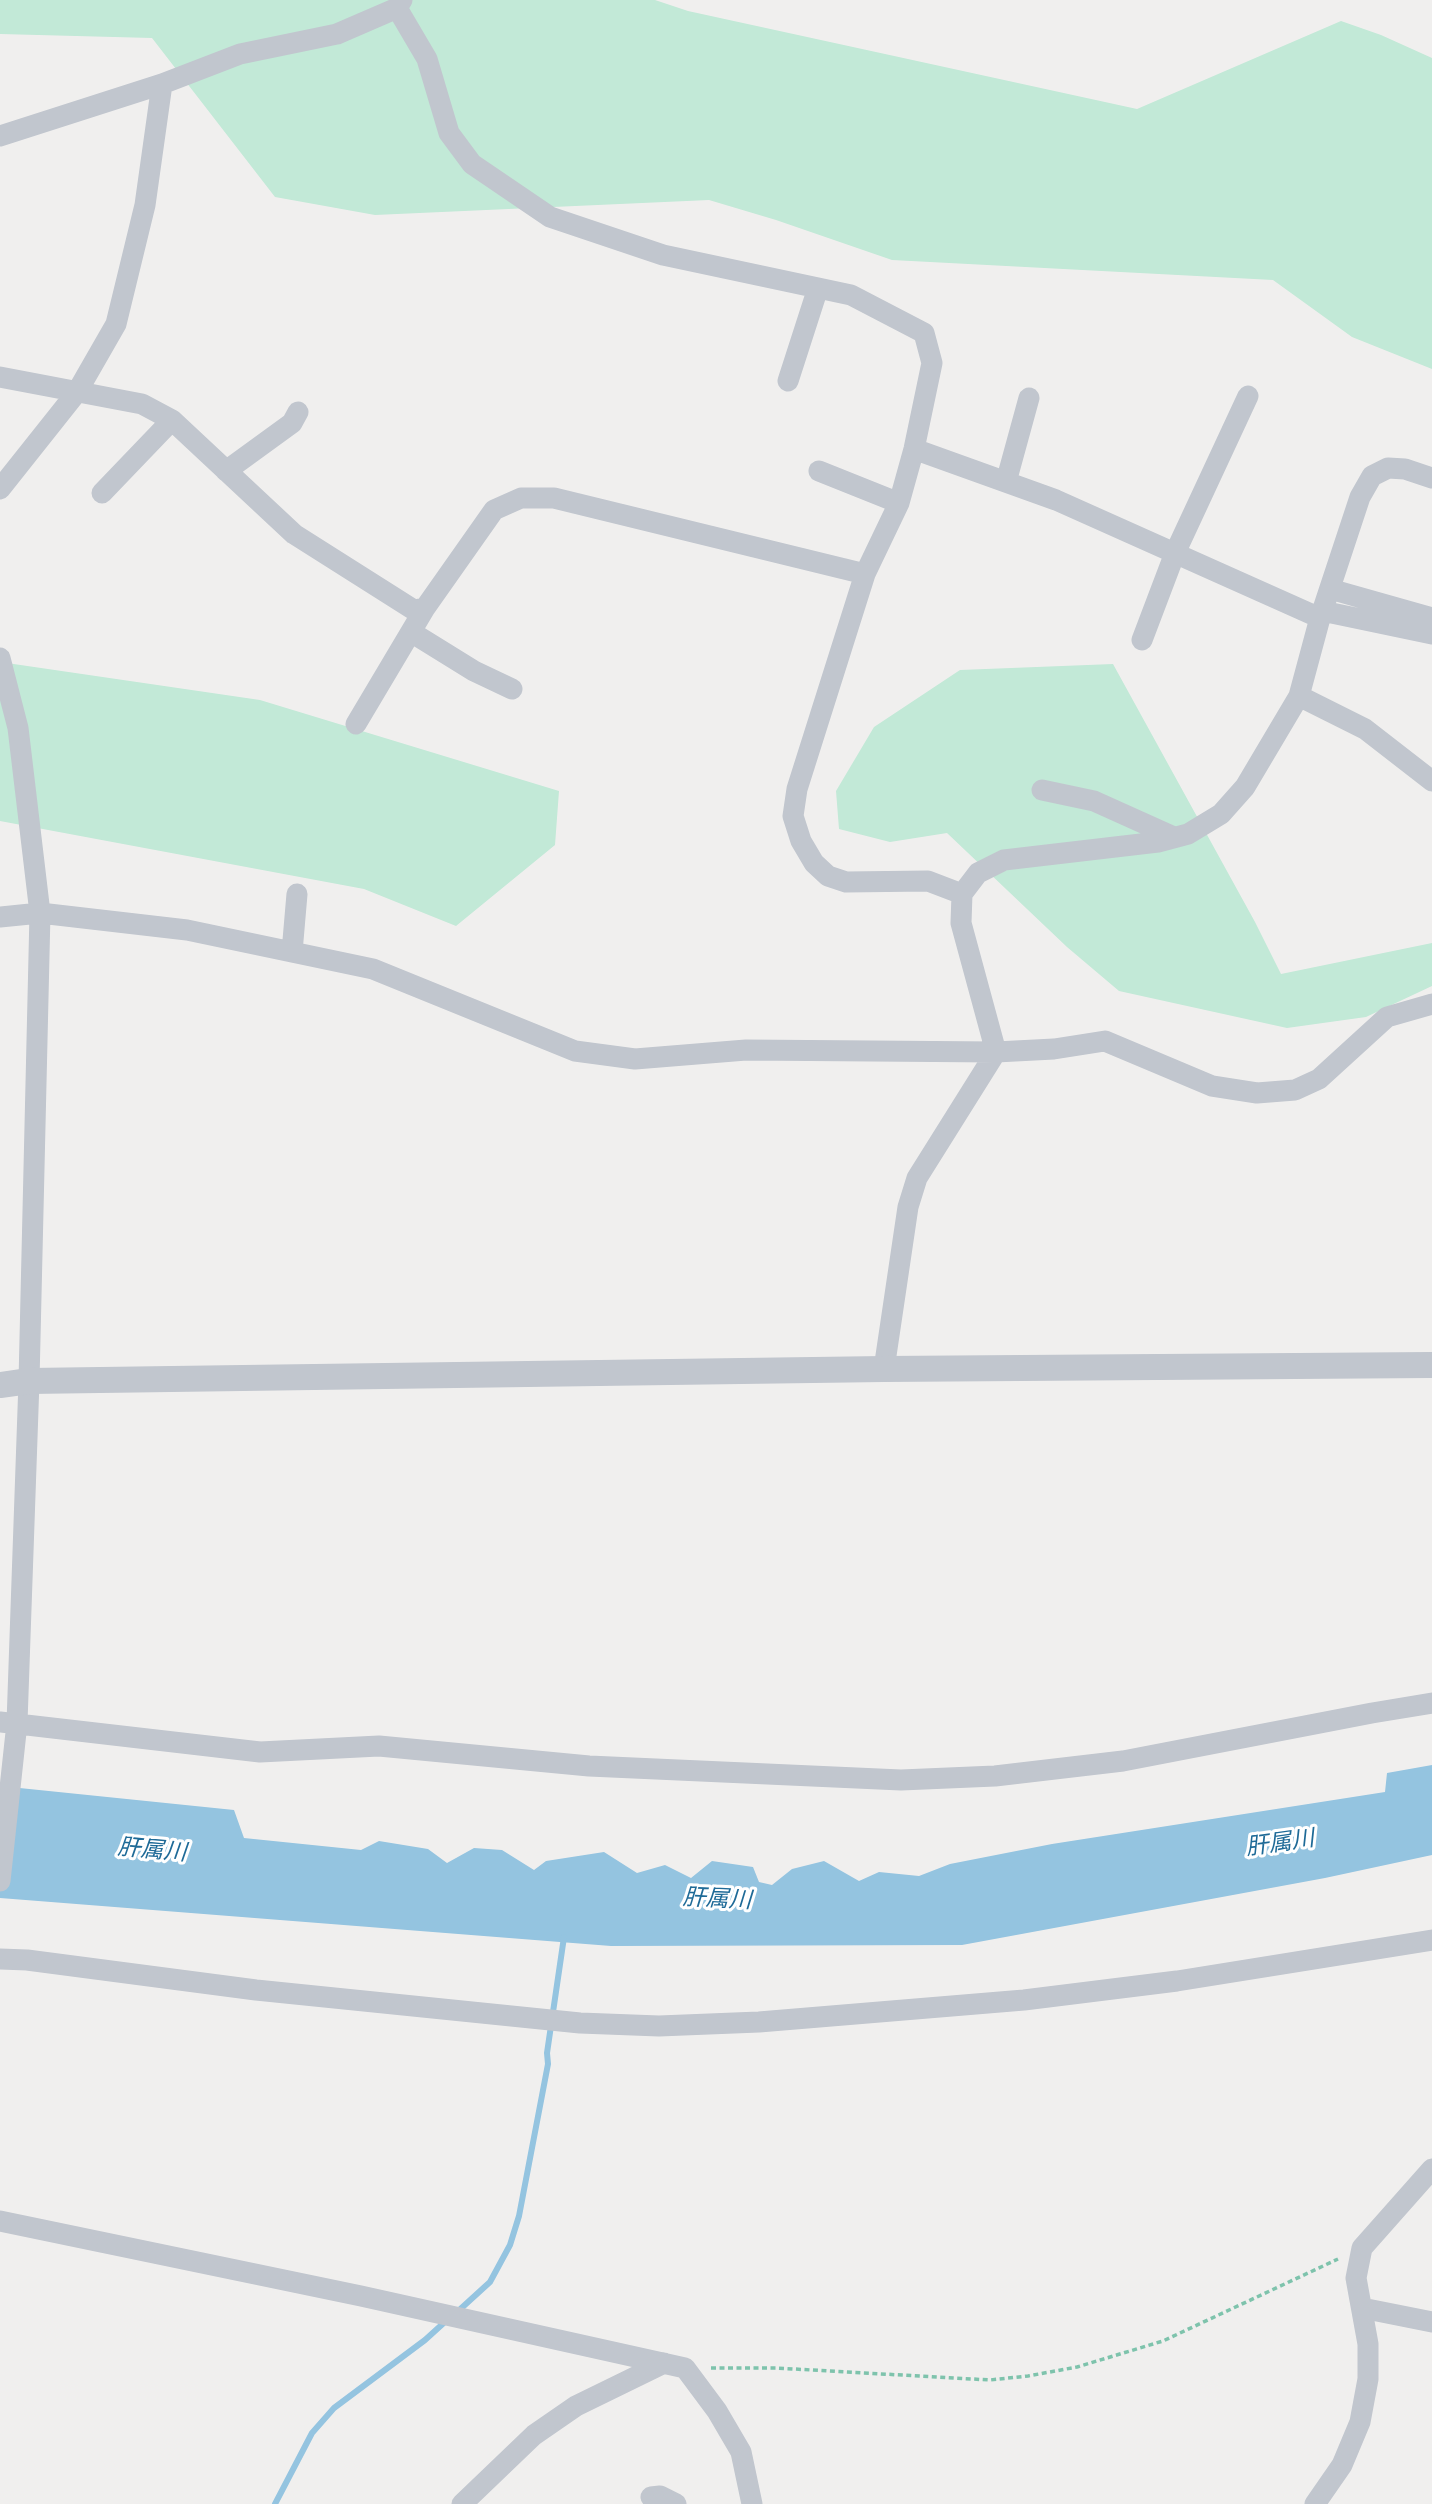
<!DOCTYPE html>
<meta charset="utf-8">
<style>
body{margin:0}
canvas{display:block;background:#f0efee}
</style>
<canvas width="1432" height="2504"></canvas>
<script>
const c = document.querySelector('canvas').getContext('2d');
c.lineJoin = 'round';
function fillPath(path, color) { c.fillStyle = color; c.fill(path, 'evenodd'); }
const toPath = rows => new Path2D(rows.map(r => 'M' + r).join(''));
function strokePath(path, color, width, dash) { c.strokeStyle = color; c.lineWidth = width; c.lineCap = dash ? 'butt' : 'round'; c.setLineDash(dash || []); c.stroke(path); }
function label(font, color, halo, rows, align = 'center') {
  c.font = font + ' "DejaVu Sans","Noto Sans JP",sans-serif'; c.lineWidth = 6; c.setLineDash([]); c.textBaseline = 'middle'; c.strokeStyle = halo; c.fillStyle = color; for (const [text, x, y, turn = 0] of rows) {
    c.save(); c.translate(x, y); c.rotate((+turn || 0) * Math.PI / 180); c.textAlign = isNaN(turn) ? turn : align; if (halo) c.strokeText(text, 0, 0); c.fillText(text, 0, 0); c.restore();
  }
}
const green = toPath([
 [0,0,655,0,688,11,1137,109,1341,21,1381,35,1432,58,1432,369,1352,337,1273,280,892,260,776,220,709,200,375,215,275,197,152,38,0,34],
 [0,662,260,700,559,791,555,845,456,926,364,889,0,821],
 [1113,664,1255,922,1281,974,1432,943,1432,986,1366,1017,1287,1028,1119,991,1067,947,947,833,890,842,839,829,836,791,874,727,960,670]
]);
const water = toPath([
 [1432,1765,1432,1855,1325,1878,962,1945,611,1946,0,1898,0,1786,234,1810,244,1838,361,1850,379,1841,428,1849,447,1863,474,1848,502,1850,534,1870,546,1861,604,1852,637,1873,665,1865,691,1878,712,1861,753,1867,759,1882,772,1885,792,1869,824,1861,859,1881,879,1872,919,1876,950,1864,1052,1844,1385,1792,1387,1773]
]);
const stream = toPath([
 [456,2313,490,2282,510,2245,519,2216,548,2064,547,2053,564,1937],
 [275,2504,312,2433,334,2408,425,2340,447,2320]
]);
const path = toPath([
 [711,2368,776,2368,990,2380,1028,2376,1077,2367,1163,2341,1338,2259]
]);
const minor = toPath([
 [397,8,427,59,449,133,472,164,550,217,663,255,851,295,924,333,932,363,914,449,899,503,865,574,797,789,793,816,801,841,814,863,828,876,846,882,928,881,962,894],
 [0,136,162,84,240,54,337,34,397,8,402,0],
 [0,377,142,404,172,420,294,534,414,610,425,608,494,510,521,498,554,498,865,574],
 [788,381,818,288],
 [226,471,292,423,298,412],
 [819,471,899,503],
 [1006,482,1029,398],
 [0,489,77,392,116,324,145,205,162,84],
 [102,493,172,420],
 [1330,589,1432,618],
 [1322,611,1432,634],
 [1320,618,1360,497,1372,476,1388,468,1405,469,1432,478],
 [411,632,474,671,512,689],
 [1142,640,1175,553,1248,396],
 [0,658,18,728,40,913,29,1381,17,1723,0,1881],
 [1299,696,1365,729,1432,781],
 [356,724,425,608],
 [1042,790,1094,801,1174,837],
 [0,917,40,913,187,930,373,969,575,1051,635,1059,746,1050,996,1052,1054,1049,1105,1041,1212,1086,1257,1093,1295,1090,1319,1079,1387,1017,1432,1004],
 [292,952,297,894],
 [884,1369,908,1207,917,1178,996,1052,961,923,962,894,978,873,1004,860,1158,842,1188,834,1221,814,1245,787,1299,696,1320,618,1056,500,914,449],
 [0,1722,260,1752,379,1746,589,1766,901,1780,995,1776,1123,1761,1372,1713,1432,1703],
 [0,1959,27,1960,256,1990,580,2023,659,2026,759,2022,1024,2000,1177,1981,1432,1940],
 [0,2221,361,2296,685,2368,717,2411,741,2452,752,2504],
 [1362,2308,1432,2322],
 [651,2497,660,2496,676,2504],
 [462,2504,534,2435,576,2406,664,2363],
 [1315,2504,1342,2465,1360,2422,1368,2379,1368,2344,1356,2278,1362,2248,1432,2169]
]);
const tertiary = toPath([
 [0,1385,29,1381,884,1369,1432,1365]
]);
const waterNames = [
 ["肝属川",1280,1844,-8],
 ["肝属川",152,1851,5],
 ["肝属川",717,1900,3]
];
fillPath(green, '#c2e9d7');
fillPath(water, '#94c4e0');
strokePath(stream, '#94c4e0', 6);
strokePath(path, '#7ec3ac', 3.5, [5, 3.5]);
strokePath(minor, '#c1c6ce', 21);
strokePath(tertiary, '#c1c6ce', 26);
label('italic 23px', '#1e6a97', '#fff', waterNames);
</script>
